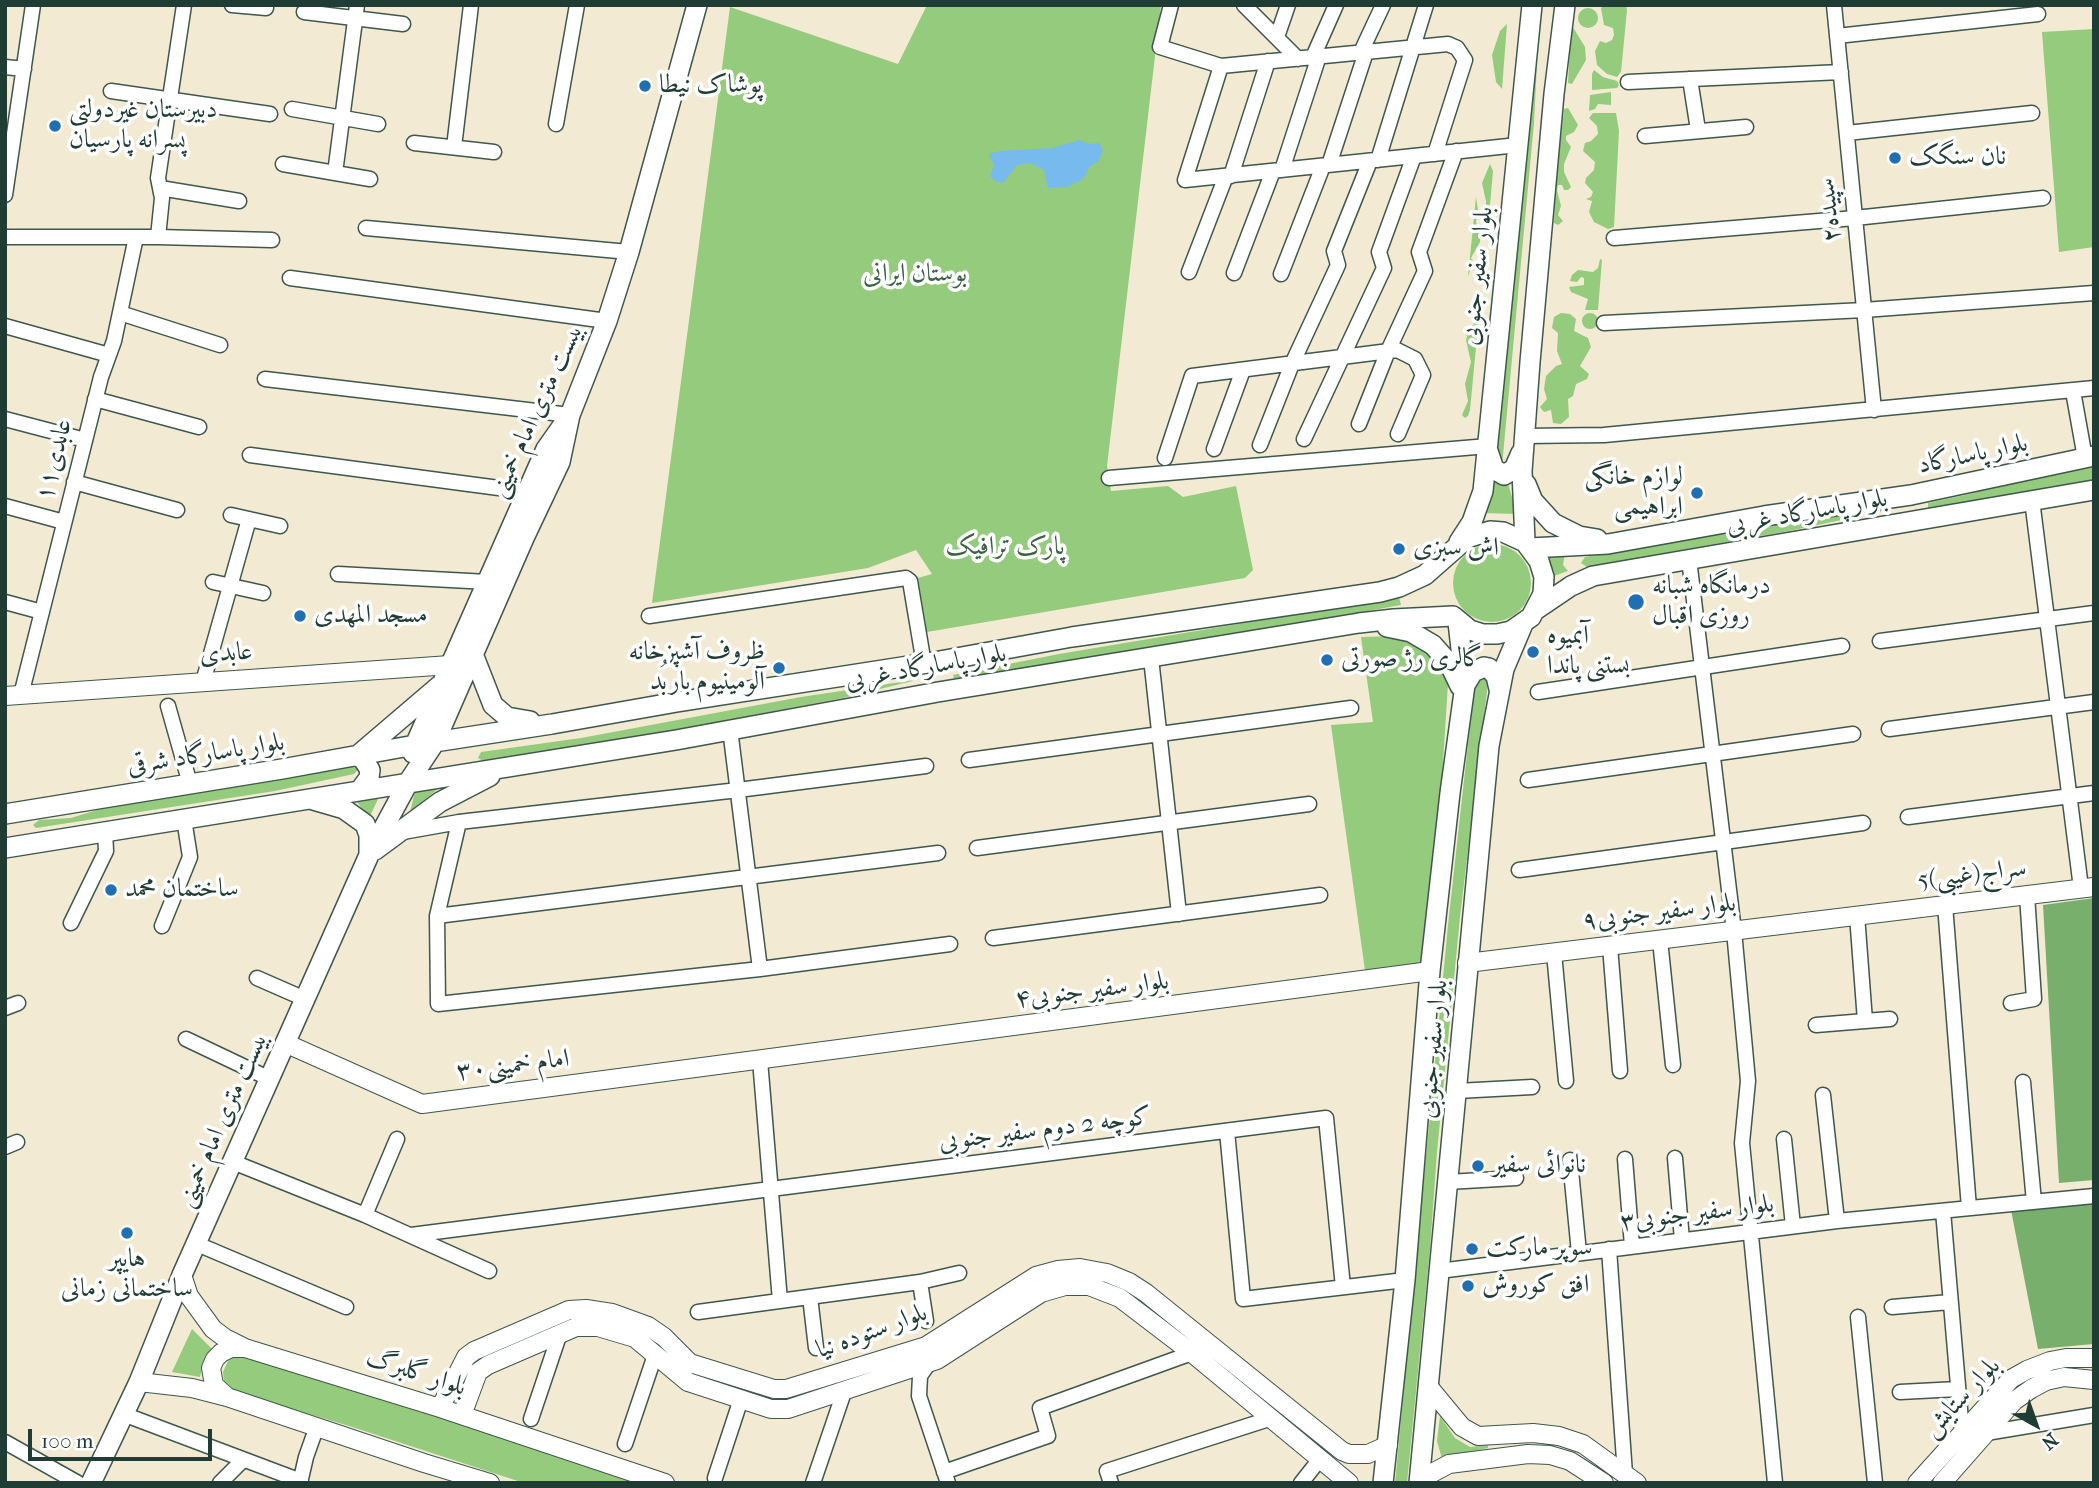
<!DOCTYPE html>
<meta charset="utf-8">
<style>
body{margin:0}
#map{position:relative;width:2099px;height:1488px;overflow:hidden;background:#f2ead3;font-family:"IM FELL French Canon",serif}
canvas{display:block}
.frame{position:absolute;inset:0;border:7px solid #1f3d34;pointer-events:none}
.north{position:absolute;left:2001px;top:1390px;width:70px;height:70px;-webkit-text-stroke:5px #fff;paint-order:stroke;rotate:140deg;font-size:19px;font-weight:700;line-height:28px;text-align:center;color:#1f3d34}
.north::after{content:'';display:block;margin:auto;width:24px;height:32px;background:#1f3d34;clip-path:polygon(50% 0,100% 100%,50% 72%,0 100%)}
.scale{position:absolute;left:28px;top:1429px;width:184px;height:32px;box-sizing:border-box;border:4px solid #1f3d34;border-top:0;padding-left:9px;font-size:21px;line-height:24px;white-space:nowrap;color:#1f3d34;-webkit-text-stroke:5px #fff;paint-order:stroke}
</style>
<div id="map">
<canvas width="2099" height="1488"></canvas>
<div class="frame"></div>
<div class="north">N</div>
<div class="scale">100 m</div>
</div>
<script>
const c = document.querySelector('canvas').getContext('2d');
c.lineJoin = 'round';
function fillPath(path, color) { c.fillStyle = color; c.fill(path, 'evenodd'); }
const toPath = rows => new Path2D(rows.map(r => 'M' + r).join(''));
function strokePath(path, color, width, dash) { c.strokeStyle = color; c.lineWidth = width; c.lineCap = dash ? 'butt' : 'round'; c.setLineDash(dash || []); c.stroke(path); }
function label(font, color, halo, rows, align = 'center') {
  c.font = font + ' "IM FELL French Canon",Amiri,serif'; c.lineWidth = 7; c.setLineDash([]); c.textBaseline = 'middle'; c.strokeStyle = halo; c.fillStyle = color; for (const [text, x, y, turn = 0] of rows) {
    c.save(); c.translate(x, y); c.rotate((+turn || 0) * Math.PI / 180); c.textAlign = isNaN(turn) ? turn : align; if (halo) c.strokeText(text, 0, 0); c.fillText(text, 0, 0); c.restore();
  }
}
const green = toPath([
 [927,5,1161,5,1107,466,1111,491,1168,486,1183,497,1236,486,1253,570,1245,578,927,632,918,578,932,574,916,550,868,568,652,603,730,7,898,64],
 [1604,5,1626,5,1627,10,1621,72,1617,77,1607,74,1597,65,1595,51,1600,41,1606,43,1612,40,1614,35,1613,28,1604,25,1601,8],
 '1578 18a10 10 0 1 1 20 0a10 10 0 1 1-20 0Z',
 [1507,24,1502,89,1496,82,1492,55,1500,31],
 [1571,24,1585,47,1586,60,1572,84,1568,83],
 [2094,29,2094,247,2059,252,2042,32],
 [1532,62,1537,63,1534,123,1502,466,1499,464,1497,441],
 [1594,70,1603,77,1617,81,1619,85,1617,88,1592,90,1592,74],
 [1611,92,1611,105,1598,104,1595,109,1589,111,1590,95],
 [1568,108,1578,125,1574,132,1566,136,1566,140,1571,147,1564,164,1564,172,1571,187,1568,190,1564,190,1562,185,1558,185,1557,190,1561,206,1558,215,1563,221,1558,225,1554,223,1555,192,1564,109],
 [1593,113,1616,113,1619,131,1614,227,1608,229,1594,222,1589,212,1592,201,1586,199,1591,197,1593,192,1585,183,1586,178,1594,170,1595,162,1583,151,1585,143,1591,141,1598,134,1597,126,1589,118],
 [1490,164,1493,171,1488,228,1483,225,1486,216,1486,201,1482,183],
 [1476,197,1478,210,1476,222,1480,234,1480,242,1471,258,1473,261,1468,277],
 [1600,259,1602,260,1598,310,1585,310,1588,299,1571,292,1569,287,1584,285,1584,278,1581,277,1577,282,1570,281,1572,275,1578,270,1593,272,1598,268],
 '1582 321a8 8 0 1 1 16 0a8 8 0 1 1-16 0Z',
 [1561,313,1570,314,1576,319,1574,331,1588,338,1591,347,1580,366,1589,374,1587,379,1576,384,1573,396,1568,399,1569,417,1561,424,1553,423,1551,410,1544,412,1540,407,1547,399,1544,389,1546,376,1556,366,1562,364,1557,351,1558,333,1552,328,1554,317],
 [1479,316,1470,410,1468,416,1465,418,1462,415,1468,401,1465,384,1471,362,1466,340,1468,333],
 [2094,465,2094,483,1928,509,1928,503,1970,494,2028,476],
 [1490,477,1506,477,1517,514,1482,513],
 [1884,505,1884,511,1794,530,1587,567,1581,563,1585,557],
 '1453 583a39 39 0 1 1 78 0a39 39 0 1 1-78 0Z',
 [1548,550,1565,553,1563,565,1568,571,1551,577],
 [1399,597,1401,605,1167,647,954,679,953,675,1059,654],
 [1397,636,1419,646,1438,663,1448,683,1430,971,1367,985,1331,725,1373,722,1361,637],
 [1486,675,1488,683,1460,917,1437,1152,1430,1249,1407,1483,1395,1483,1448,925,1475,681],
 [921,679,843,698,660,733,483,761,478,758,481,752,581,738,801,697],
 [357,764,359,768,354,774,275,791,36,828,33,825,39,820,71,818,113,805],
 [439,788,410,812,415,792],
 [379,797,369,818,357,802],
 [192,1329,213,1350,203,1364,200,1377,172,1372],
 [239,1355,389,1400,639,1483,524,1483,349,1426,229,1390,224,1382,223,1372,228,1361],
 [1440,1416,1455,1438,1470,1447,1488,1445,1488,1448,1442,1459,1437,1441]
]);
const forest = toPath([
 [2094,898,2094,1180,2059,1183,2043,905],
 [2094,1202,2094,1344,2038,1349,2011,1210]
]);
const water = toPath([
 [1080,140,1088,144,1099,143,1103,150,1098,162,1090,166,1083,179,1067,187,1048,188,1044,170,1030,163,1017,165,1003,183,995,181,990,176,994,165,989,154,1000,151,1052,148]
]);
const minor = toPath([
 [232,5,266,8],
 [1171,5,1160,47,1221,66,1448,44,1457,48,1465,60,1435,154],
 [1244,5,1298,59],
 [1834,5,1874,410],
 [304,12,403,24],
 [1837,36,2038,14],
 [1277,37,1288,5],
 [1361,52,1383,5],
 [1313,57,1336,5],
 [1221,66,1185,180,1518,145],
 [5,67,24,69],
 [1690,79,1698,130],
 [1628,82,1841,72],
 [111,91,270,114],
 [292,109,378,124],
 [556,124,577,5],
 [1847,133,2032,113],
 [1645,136,1746,127],
 [414,143,494,152],
 [454,147,471,5],
 [1378,160,1426,5],
 [283,164,370,179],
 [1329,165,1366,52],
 [1282,170,1319,56],
 [335,173,357,5],
 [1231,176,1268,61],
 [160,188,239,201],
 [5,195,33,5],
 [366,228,629,252],
 [5,237,158,237,272,240],
 [158,237,162,198,158,178,184,5],
 [1614,238,1855,218,2043,198],
 [1189,272,1226,176],
 [1234,273,1273,171],
 [1281,274,1323,166],
 [290,278,607,321],
 [120,313,220,345],
 [1604,323,1864,310,2094,293],
 [5,326,109,355],
 [265,379,570,415],
 [2073,391,2085,458],
 [95,399,199,427],
 [5,419,85,440],
 [1359,424,1388,351,1425,271,1419,252,1456,151],
 [1525,436,1604,435,2094,388],
 [1304,439,1384,268,1379,252,1414,156],
 [1260,445,1292,364,1338,265,1334,251,1370,161],
 [1214,449,1243,370],
 [250,455,529,492],
 [1165,458,1192,376,1397,350,1415,359,1423,375,1398,434],
 [1109,478,1488,446],
 [74,482,177,510],
 [2032,500,2081,888],
 [5,506,64,522],
 [231,515,280,526],
 [1689,559,1734,931,1748,1081,1742,1143,1775,1483],
 [338,574,488,582],
 [213,582,263,593],
 [5,602,42,612],
 [649,616,906,578,910,581,924,664],
 [1880,641,2094,613],
 [1151,658,1179,914],
 [203,682,249,519],
 [1538,692,1842,646],
 [21,695,101,377,114,341,136,237],
 [168,706,190,784],
 [730,729,760,969],
 [1889,729,2094,702],
 [969,760,1351,708],
 [1528,780,1853,734],
 [1908,817,2094,793],
 [459,822,437,916,438,1004,760,969,950,944],
 [403,832,459,822,738,790,926,766],
 [977,848,1309,804],
 [1519,870,1863,823],
 [1945,905,1969,1208],
 [1857,915,1865,1021],
 [437,916,938,853],
 [71,923,106,851,105,831],
 [162,926,190,857,184,819],
 [993,938,1320,895],
 [1660,940,1673,1065],
 [1610,946,1620,1071],
 [1554,953,1566,1081],
 [257,978,305,999],
 [2011,1003,2034,999,2027,895],
 [5,1008,18,1003],
 [1816,1025,1890,1019],
 [186,1039,268,1078],
 [760,1060,780,1301],
 [2023,1082,2034,1202],
 [1457,1091,1532,1087],
 [1823,1095,1837,1221],
 [1227,1131,1243,1299,1405,1280],
 [1784,1139,1793,1226],
 [5,1147,17,1142],
 [1675,1158,1682,1240],
 [1625,1159,1632,1246],
 [1570,1160,1579,1253],
 [233,1162,365,1215,489,1271],
 [1448,1182,1516,1178],
 [1943,1211,1962,1432],
 [365,1215,397,1139],
 [411,1235,1326,1118,1343,1287],
 [197,1244,346,1307],
 [1609,1249,1625,1474],
 [1439,1271,1837,1221,2094,1196],
 [920,1282,959,1273],
 [810,1297,816,1348],
 [1892,1307,1950,1302],
 [698,1312,920,1282,926,1321],
 [1858,1317,1875,1483],
 [929,1363,920,1376,919,1396,948,1483],
 [1900,1392,1958,1389],
 [123,1414,301,1481],
 [531,1419,560,1333],
 [1986,1433,2094,1415],
 [5,1442,78,1483],
 [625,1444,655,1355],
 [944,1472,1048,1436,1040,1408,1192,1353],
 [715,1478,741,1399],
 [220,1483,242,1461],
 [300,1483,306,1457,317,1426],
 [813,1483,844,1392],
 [1111,1483,1107,1471,1272,1418],
 [1301,1483,1320,1459]
]);
const tertiary = toPath([
 [5,696,450,665],
 [1467,963,2094,887],
 [285,1043,422,1104,1430,971],
 [182,1275,189,1296,213,1329,225,1338,245,1348,440,1408,665,1483],
 [139,1382,192,1388,227,1397,424,1463,490,1483],
 [1428,1386,1462,1427,1478,1436,1533,1433,1559,1436,1583,1444,1637,1483],
 [226,1396,214,1385,211,1368,215,1359,221,1353,231,1348,245,1348],
 [440,1408,466,1357,474,1351,569,1310,586,1309,612,1313,648,1326,664,1337,690,1363,774,1389,786,1389,926,1346,1036,1276,1058,1270,1080,1268,1107,1273,1129,1282,1146,1293,1342,1451,1349,1454,1368,1454,1388,1445],
 [462,1415,478,1372,488,1365,576,1327,598,1327,635,1338,688,1382,771,1409,788,1409,937,1360,1041,1293,1065,1286,1089,1286,1120,1298,1192,1353,1349,1483],
 [1419,1480,1449,1464,1528,1454,1550,1455,1570,1461,1604,1483],
 [1917,1483,2011,1379,2027,1370,2050,1361,2066,1358,2094,1358],
 [1942,1483,2014,1401,2031,1389,2046,1381,2064,1377,2094,1380]
]);
const secondary = toPath([
 [1488,451,1494,469,1504,475,1514,469,1521,453],
 [1526,484,1533,501,1553,523,1579,536,1597,539],
 [1459,542,1472,522,1483,491,1532,5],
 [1525,542,1522,471,1530,362,1554,94,1565,5],
 [1530,548,1608,544,1764,516,1911,495,2094,456],
 [1537,609,1571,586,1593,576,2094,490],
 [1387,627,1411,632,1433,645,1449,663,1460,686],
 [473,654,493,705,507,717,530,721],
 [1465,685,1473,672,1484,667,1489,668,1496,676,1499,689],
 [413,753,415,745,546,449,570,415,607,321,629,252,697,5],
 [360,790,369,778,370,770,363,759,357,756,439,686],
 [313,800,344,809,365,824,369,835,369,854],
 [5,814,282,769,415,745,552,724,677,702,934,662,1072,637,1380,592,1399,587,1425,575,1467,538,1490,531,1503,532,1525,542,1539,561,1544,577,1543,594,1531,617,1511,631,1497,634,1483,634,1470,630,1453,616,1394,619,1359,623,938,692,676,740,5,848],
 [375,850,440,802,490,776],
 [91,1483,139,1382,182,1275,369,855,409,781,435,742,524,538,560,462,570,415],
 [1383,1483,1405,1280,1430,971,1450,793,1465,685,1458,622],
 [1419,1483,1489,746,1504,669,1523,624]
]);
const markers = [
 [645,86,7,"#1f6fb2"],
 [55,126,7,"#1f6fb2"],
 [1895,158,7,"#1f6fb2"],
 [1697,493,7,"#1f6fb2"],
 [1399,549,7,"#1f6fb2"],
 [1636,602,9,"#1f6fb2"],
 [300,616,7,"#1f6fb2"],
 [1533,652,7,"#1f6fb2"],
 [1327,660,7,"#1f6fb2"],
 [779,668,7,"#1f6fb2"],
 [111,890,7,"#1f6fb2"],
 [1478,1166,7,"#1f6fb2"],
 [127,1233,7,"#1f6fb2"],
 [1472,1249,7,"#1f6fb2"],
 [1468,1286,7,"#1f6fb2"]
];
const poiNames = [
 ["پوشاک نیطا",659,86],
 ["دبیرستان غیردولتی",69,111],
 ["پسرانه پارسیان",69,141],
 ["نان سنگک",1909,158],
 ["لوازم خانگی",1683,478,"right"],
 ["ابراهیمی",1683,508,"right"],
 ["اش سبزی",1413,549],
 ["درمانگاه شبانه",1652,587],
 ["روزی اقبال",1652,617],
 ["مسجد المهدی",314,616],
 ["آبمیوه",1547,637],
 ["بستنی پاندا",1547,667],
 ["ظروف آشپزخانه",765,653,"right"],
 ["آلومینیوم باربُد",765,683,"right"],
 ["گالری رژ صورتی",1341,660],
 ["ساختمان محمد",125,890],
 ["نانوائی سفیر",1492,1166],
 ["سوپر مارکت",1486,1249],
 ["هایپر",127,1260,"center"],
 ["ساختمانی زمانی",127,1290,"center"],
 ["افق کوروش",1482,1286]
];
const streetNames = [
 ["سپیده۲",1830,210,-96],
 ["بلوار سفیر جنوبی",1478,276,-84],
 ["بیست متری امام خمینی",537,411,-65],
 ["بلوار پاسارگاد",1973,455,-12],
 ["عابدی۱۱",55,460,-76],
 ["بلوار پاسارگاد غربی",1807,513,-10],
 ["عابدی",226,654,-4],
 ["بلوار پاسارگاد غربی",926,668,-10],
 ["بلوار پاسارگاد شرقی",206,755,-9],
 ["5سراج(غیبی)",1972,875,-7],
 ["بلوار سفیر جنوبی۹",1659,913,-7],
 ["بلوار سفیر جنوبی۴",1092,991,-7],
 ["بلوار سفیر جنوبی",1434,1049,-85],
 ["امام خمینی۳۰",513,1066,-7],
 ["بیست متری امام خمینی",223,1120,-66],
 ["کوچه 2 دوم سفیر جنوبی",1045,1130,-7],
 ["بلوار سفیر جنوبی۳",1697,1214,-7],
 ["بلوار ستوده نیا",872,1332,-20],
 ["بلوار گلبرگ",416,1373,18],
 ["بلوار ستایش",1962,1398,-46]
];
const parkNames = [
 ["بوستان ایرانی",915,275],
 ["پارک ترافیک",1005,548]
];
fillPath(green, '#95cb7c');
fillPath(forest, '#78af6c');
fillPath(water, '#77baed');
strokePath(minor, '#3f574c', 17);
strokePath(tertiary, '#3f574c', 20);
strokePath(secondary, '#3f574c', 22);
strokePath(minor, '#fff', 14);
strokePath(tertiary, '#fff', 18);
strokePath(secondary, '#fff', 19);
for (const [x, y, r, color] of markers) { const dot = new Path2D(); dot.arc(x, y, r, 0, 2 * Math.PI); c.fillStyle = color; c.fill(dot); strokePath(dot, '#fff', 2.5); }
label('26px', '#1f3d34', '#fff', poiNames, 'left');
label('26px', '#1f3d34', '#fff', streetNames);
label('26px', '#3c6046', '#fff', parkNames);
</script>
